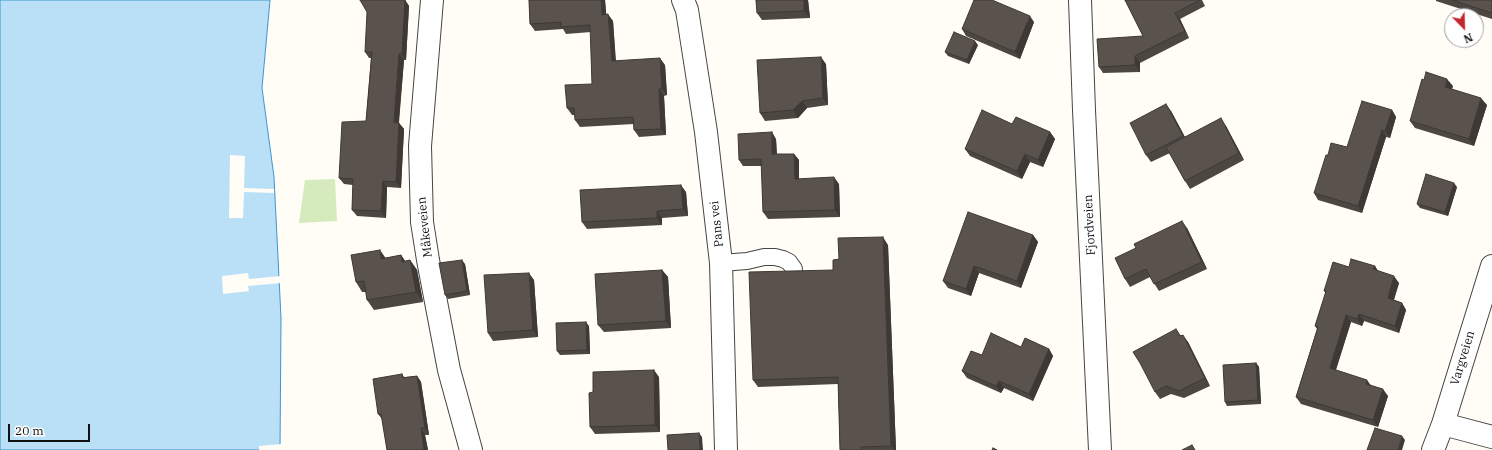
<!DOCTYPE html>
<meta charset="utf-8">
<style>
body{margin:0}
#map{position:relative;width:1492px;height:450px;overflow:hidden;background:#fffdf5;font-family:"IBM Plex Serif",serif}
canvas{display:block}
.north{position:absolute;left:1444px;top:8px;width:40px;height:40px;box-sizing:border-box;background:#fff;border:1px solid #a0a0a0;border-radius:50%;rotate:157deg;font-size:11px;font-weight:700;line-height:16px;text-align:center;color:#111}
.north::after{content:'';display:block;margin:auto;width:14px;height:18px;background:#c4262e;clip-path:polygon(50% 0,100% 100%,50% 72%,0 100%)}
.scale{position:absolute;left:8px;top:424px;width:82px;height:18px;box-sizing:border-box;border:2px solid #111;border-top:0;padding-left:5px;font-size:12px;line-height:14px;white-space:nowrap;color:#111;-webkit-text-stroke:3px #fff;paint-order:stroke}
</style>
<div id="map">
<canvas width="1492" height="450"></canvas>
<div class="north">N</div>
<div class="scale">20 m</div>
</div>
<script>
const c = document.querySelector('canvas').getContext('2d');
c.lineJoin = 'round';
function fillPath(path, color) { c.fillStyle = color; c.fill(path, 'evenodd'); }
const toPath = rows => new Path2D(rows.map(r => 'M' + r).join(''));
function strokePath(path, color, width, dash) { c.strokeStyle = color; c.lineWidth = width; c.lineCap = dash ? 'butt' : 'round'; c.setLineDash(dash || []); c.stroke(path); }
function label(font, color, halo, rows, align = 'center') {
  c.font = font + ' "IBM Plex Serif",serif'; c.lineWidth = 4; c.setLineDash([]); c.textBaseline = 'middle'; c.strokeStyle = halo; c.fillStyle = color; for (const [text, x, y, turn = 0] of rows) {
    c.save(); c.translate(x, y); c.rotate((+turn || 0) * Math.PI / 180); c.textAlign = isNaN(turn) ? turn : align; if (halo) c.strokeText(text, 0, 0); c.fillText(text, 0, 0); c.restore();
  }
}
const green = toPath([
 [335,179,337,221,299,223,305,180]
]);
const water = toPath([
 [0,0,270,0,262,88,274,177,281,318,280,450,0,450,0,0]
]);
const pier = toPath([
 [230,155,245,156,244,188,274,189,274,193,244,192,243,218,229,218],
 [248,273,249,279,281,276,281,283,248,286,249,291,223,294,222,276],
 [282,444,282,450,259,450,259,446]
]);
const service = toPath([
 [721,263,747,261,764,257,775,257,783,259,789,262,794,269]
]);
const minor = toPath([
 [432,0,420,146,422,222,428,260,449,370,471,450],
 [683,0,687,10,706,132,721,263,726,450],
 [1080,0,1084,110,1100,450],
 [1443,424,1492,437],
 [1433,450,1443,424,1492,266]
]);
const wall = toPath([
 [405,0,409,6,406,60,404,60,399,123,404,129,401,188,387,187,386,218,357,216,352,210,353,185,344,184,339,178,366,121,371,58,369,58,365,52],
 [529,0,605,0,606,14,613,21,616,61,665,65,667,95,664,96,666,135,639,137,634,130,634,124,580,127,575,120,575,115,572,115,567,108,592,84,591,32,566,34,563,29,535,31,530,24],
 [756,0,808,0,810,18,762,20,757,13],
 [1125,0,1202,0,1205,6,1180,19,1189,38,1140,63,1140,72,1103,73,1099,67,1143,36],
 [1436,0,1492,0,1492,19,1436,1],
 [1034,22,1020,59,966,36,962,29],
 [978,45,969,64,948,56,945,52],
 [826,64,828,105,807,108,798,118,765,121,760,113],
 [1453,86,1452,89,1487,105,1474,146,1415,128,1410,121],
 [1392,110,1396,117,1390,138,1386,137,1362,213,1318,200,1314,193,1328,155,1347,147],
 [1171,111,1185,137,1226,126,1244,160,1190,189,1185,181,1170,153,1151,162,1146,155],
 [1012,124,1050,132,1055,139,1043,167,1030,162,1022,179,970,156,965,149],
 [776,139,777,154,794,154,799,160,799,179,839,184,840,217,768,219,763,212,762,166,743,166,739,160],
 [1457,187,1448,216,1420,208,1417,204],
 [686,192,688,216,662,218,662,225,587,229,582,222],
 [1187,228,1207,269,1159,291,1150,277,1130,287,1125,279],
 [1033,235,1038,242,1021,288,979,273,971,296,948,288,943,281],
 [888,245,896,450,840,450,838,384,758,387,753,380,833,270,839,259],
 [401,255,405,261,410,260,417,270,423,302,374,310,367,300,366,292,362,292,356,282,385,258],
 [465,264,470,295,448,299,445,295],
 [1375,266,1378,271,1399,283,1394,300,1402,303,1406,310,1399,333,1364,321,1362,326,1351,322,1336,370,1371,385,1388,396,1378,427,1301,404,1296,397,1317,329,1315,326,1326,293,1324,291,1349,267],
 [662,270,668,277,671,328,604,332,598,325],
 [534,280,538,337,493,341,488,333],
 [589,326,590,354,560,355,557,351],
 [1176,329,1181,336,1188,342,1210,386,1184,398,1171,394,1160,399,1155,392],
 [1021,347,1049,349,1053,356,1033,401,1004,388,1001,393,967,378,962,371,982,355],
 [1256,363,1259,367,1261,404,1227,406,1225,402],
 [402,374,404,377,417,376,421,382,429,435,425,435,428,450,387,450,382,419,378,414],
 [659,377,660,432,595,434,590,427,593,392]
]);
const shadedWall = toPath([
 [405,0,409,6,406,60,402,54],
 [601,0,605,0,607,22,602,15],
 [804,0,808,0,810,18,804,11],
 [1175,13,1180,19,1189,38,1185,31],
 [608,14,613,21,616,68,612,61],
 [1030,16,1034,22,1020,59,1015,52],
 [975,41,978,45,969,64,967,60],
 [399,54,404,60,398,129,394,122],
 [1135,56,1140,63,1140,72,1135,65],
 [821,57,826,64,828,105,823,98],
 [660,58,665,65,667,95,662,89],
 [1447,79,1453,86,1450,94,1445,87],
 [659,89,664,96,666,135,661,129],
 [1481,98,1487,105,1474,146,1469,139],
 [802,101,807,108,798,118,793,110],
 [1166,104,1171,111,1188,143,1183,136],
 [1392,110,1396,117,1390,138,1385,131],
 [1221,118,1226,126,1244,160,1239,153],
 [399,123,404,129,401,188,396,182],
 [1382,130,1386,137,1362,213,1358,206],
 [772,132,776,139,777,161,772,154],
 [1050,132,1055,139,1043,167,1038,160],
 [794,154,799,160,799,185,795,179],
 [1025,154,1030,162,1022,179,1017,171],
 [834,177,839,184,840,217,835,210],
 [383,181,387,187,386,218,381,211],
 [1454,183,1457,187,1448,216,1445,212],
 [681,185,686,192,688,216,683,209],
 [657,211,662,218,662,225,657,218],
 [1182,221,1187,228,1207,269,1202,262],
 [1033,235,1038,242,1021,288,1017,281],
 [883,237,888,245,896,450,894,450,891,446],
 [380,250,387,260,381,259],
 [401,255,408,265,402,262],
 [410,260,417,270,423,302,416,292],
 [462,260,465,264,470,295,467,291],
 [974,266,979,273,971,296,966,289],
 [1375,266,1379,273,1373,269],
 [662,270,668,277,671,328,666,321],
 [529,273,534,280,538,337,533,330],
 [1394,276,1399,283,1392,305,1388,298],
 [1402,303,1406,310,1399,333,1395,326],
 [1359,314,1364,321,1362,326,1357,319],
 [1346,315,1351,322,1334,375,1330,368],
 [586,322,589,326,590,354,587,350],
 [1183,335,1188,342,1210,386,1205,378],
 [1049,349,1053,356,1033,401,1029,394],
 [1256,363,1259,367,1261,404,1258,400],
 [654,370,659,377,660,432,655,425],
 [417,376,421,382,429,435,425,428],
 [1367,380,1372,387,1366,384],
 [999,381,1004,388,1001,393,996,386],
 [1383,389,1388,396,1378,427,1373,420],
 [421,428,425,435,428,450,424,450],
 [699,433,702,437,703,450,700,450],
 [1402,436,1405,440,1402,450,1398,450]
]);
const building = toPath([
 [360,0,405,0,402,54,399,54,394,122,399,123,396,182,383,181,381,211,352,210,353,179,339,178,342,122,366,121,372,52,365,52,367,12,360,0],
 [529,0,601,0,602,15,608,14,612,61,660,58,662,89,659,89,661,129,634,130,633,117,575,120,574,108,567,108,565,85,592,84,590,25,561,27,561,22,530,24,529,0],
 [756,0,804,0,804,11,757,13,756,0],
 [974,0,992,0,1030,16,1015,52,962,29,974,0],
 [1125,0,1200,0,1175,13,1185,31,1135,56,1135,65,1099,67,1097,39,1143,36,1125,0],
 [1452,0,1492,0,1492,13,1452,0],
 [954,32,975,41,967,60,945,52,954,32],
 [821,57,823,98,802,101,793,110,760,113,757,60,821,57],
 [1426,72,1447,79,1445,87,1481,98,1469,139,1410,121,1422,79,1424,80,1426,72],
 [1362,101,1392,110,1385,131,1382,130,1358,206,1314,193,1326,155,1328,155,1331,143,1347,147,1362,101],
 [1166,104,1183,136,1146,155,1130,123,1166,104],
 [982,110,1012,124,1016,117,1050,132,1038,160,1025,154,1017,171,965,149,982,110],
 [1221,118,1239,153,1185,181,1166,147,1221,118],
 [772,132,772,154,794,154,795,179,834,177,835,210,763,212,761,159,739,160,738,134,772,132],
 [1426,174,1454,183,1445,212,1417,204,1426,174],
 [681,185,683,209,657,211,657,218,582,222,580,190,681,185],
 [968,212,1033,235,1017,281,974,266,966,289,943,281,968,212],
 [1182,221,1202,262,1154,284,1146,269,1125,279,1115,258,1136,248,1134,244,1182,221],
 [883,237,891,446,861,447,861,450,840,450,838,377,753,380,749,272,833,270,833,260,839,259,838,238,883,237],
 [380,250,381,259,401,255,402,262,410,260,416,292,367,300,364,281,356,282,351,255,380,250],
 [1351,259,1375,266,1373,269,1394,276,1388,298,1402,303,1395,326,1359,314,1357,319,1346,315,1330,368,1367,380,1366,384,1383,389,1373,420,1296,397,1318,327,1315,326,1326,291,1324,291,1333,262,1349,267,1351,259],
 [462,260,467,291,445,295,439,263,462,260],
 [662,270,666,321,598,325,595,274,662,270],
 [529,273,533,330,488,333,484,275,529,273],
 [586,322,587,350,557,351,556,323,586,322],
 [1176,329,1180,336,1183,335,1205,378,1179,391,1166,386,1155,392,1140,363,1133,352,1176,329],
 [991,333,1021,347,1025,338,1049,349,1029,394,999,381,996,386,962,371,971,351,982,355,991,333],
 [1256,363,1258,400,1225,402,1223,365,1256,363],
 [654,370,655,425,590,427,589,393,593,392,593,372,654,370],
 [402,374,403,378,417,376,425,428,421,428,424,450,387,450,381,414,378,414,373,379,402,374],
 [1375,428,1402,436,1398,450,1367,450,1375,428],
 [699,433,700,450,668,450,667,435,699,433],
 [1192,445,1195,450,1182,450,1192,445],
 [993,448,997,450,992,450,993,448]
]);
const streetNames = [
 ["Pans vei",717,224,-96],
 ["Fjordveien",1090,225,-93],
 ["Måkeveien",425,227,-96],
 ["Vargveien",1463,358,-73]
];
fillPath(green, '#d5ebbd');
fillPath(water, '#b9e0f7');
strokePath(water, '#3f96cf', 1);
fillPath(pier, '#fffdf5');
strokePath(service, '#444', 18);
strokePath(minor, '#444', 24);
strokePath(service, '#fff', 16);
strokePath(minor, '#fff', 22);
fillPath(wall, '#4d4742');
fillPath(shadedWall, '#3f3936');
fillPath(building, '#5a524d');
strokePath(building, '#3f3936', 1);
label('12px', '#111', '#fff', streetNames);
</script>
